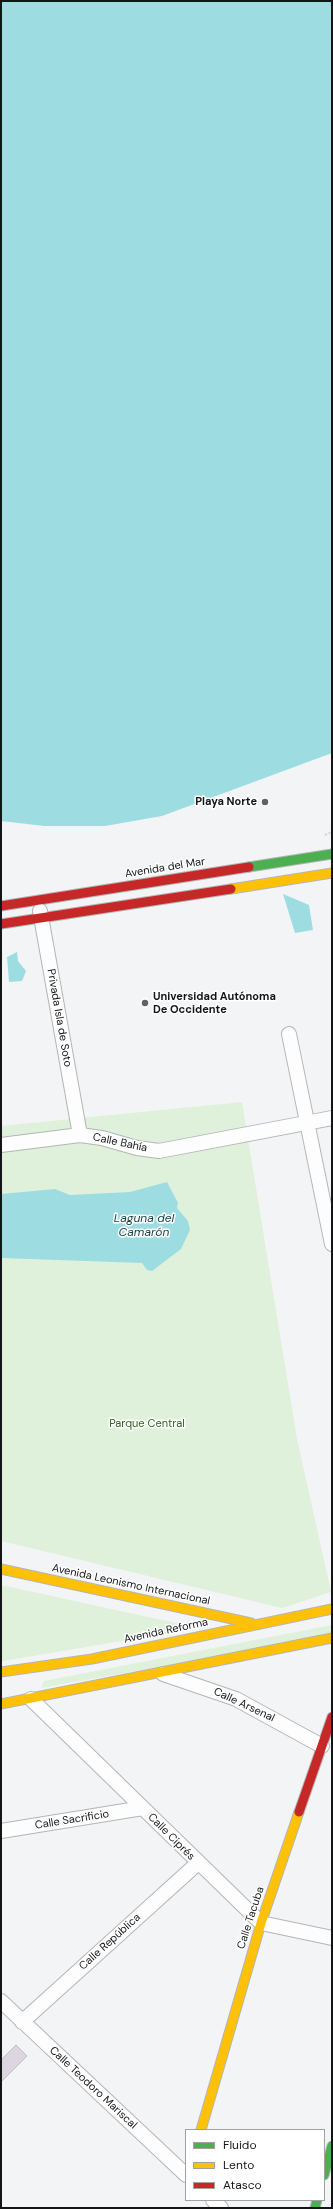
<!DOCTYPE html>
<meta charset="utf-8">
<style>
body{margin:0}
#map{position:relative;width:333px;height:2209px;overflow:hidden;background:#f2f4f6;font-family:"DM Sans",sans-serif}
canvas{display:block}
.frame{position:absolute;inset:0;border:2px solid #131416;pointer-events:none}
.legend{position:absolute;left:185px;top:2129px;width:140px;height:72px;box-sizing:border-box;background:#fff;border:1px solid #a1a1a2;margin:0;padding:5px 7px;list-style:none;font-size:12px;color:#131416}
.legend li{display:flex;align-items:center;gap:8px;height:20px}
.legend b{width:20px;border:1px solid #a1a1a2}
</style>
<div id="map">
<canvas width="333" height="2209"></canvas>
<div class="frame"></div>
<ul class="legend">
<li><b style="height:5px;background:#4caf50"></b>Fluido</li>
<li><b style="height:5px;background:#ffc107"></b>Lento</li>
<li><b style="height:5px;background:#c62828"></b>Atasco</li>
</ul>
</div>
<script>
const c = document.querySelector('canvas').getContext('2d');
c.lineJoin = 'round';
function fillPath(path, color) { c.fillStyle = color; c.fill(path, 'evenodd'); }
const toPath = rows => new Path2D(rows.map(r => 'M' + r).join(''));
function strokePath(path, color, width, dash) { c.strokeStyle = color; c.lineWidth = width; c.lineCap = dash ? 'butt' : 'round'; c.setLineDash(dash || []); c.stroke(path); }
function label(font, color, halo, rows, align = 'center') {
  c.font = font + ' "DM Sans",sans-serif'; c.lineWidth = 3; c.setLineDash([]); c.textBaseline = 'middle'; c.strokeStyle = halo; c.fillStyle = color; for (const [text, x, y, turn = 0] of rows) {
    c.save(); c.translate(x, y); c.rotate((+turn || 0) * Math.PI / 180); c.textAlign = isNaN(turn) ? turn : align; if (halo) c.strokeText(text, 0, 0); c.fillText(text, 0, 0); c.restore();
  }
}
const green = toPath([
 [242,1102,297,1439,331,1592,282,1608,1,1541,1,1126],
 [1,1585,199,1628,3,1661,1,1659],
 [332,1625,332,1636,41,1688,44,1681]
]);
const water = toPath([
 [1,1,332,1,332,753,162,816,105,826,44,826,1,821],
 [283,894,309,905,313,930,295,933],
 [17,952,18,961,26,971,22,981,9,982,7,957],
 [167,1182,178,1203,177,1208,188,1221,190,1230,181,1249,152,1271,147,1270,142,1263,1,1258,1,1194,55,1189,70,1195,130,1192]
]);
const building = toPath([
 [16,2045,27,2056,1,2082,1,2060,16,2045]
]);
const path = toPath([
 [325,835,332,832]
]);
const street = toPath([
 [40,911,80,1135],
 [289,1034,332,1244],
 [1,1145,80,1135,102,1138,137,1148,159,1151,332,1118],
 [163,1674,236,1699,322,1746],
 [31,1699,261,1923,332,1938],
 [1,1831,143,1808],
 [1,2001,186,2175],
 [22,2022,198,1863],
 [213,2200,221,2208]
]);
const fast = toPath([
 [249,867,332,854],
 [324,2175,332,2146],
 [315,2208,317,2200]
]);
const slow = toPath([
 [231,889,332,873],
 [1,1569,251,1623],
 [1,1672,92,1659,332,1609],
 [1,1704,332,1638],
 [201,2130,261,1923,299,1812]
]);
const jam = toPath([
 [1,906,249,867],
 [1,924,231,889],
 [299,1812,332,1717]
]);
const markers = [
 [265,802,4,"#616264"],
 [145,1003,4,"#616264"]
];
const poiNames = [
 ["Playa Norte",257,802],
 ["Universidad Autónoma",153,997,"left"],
 ["De Occidente",153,1010,"left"]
];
const streetNames = [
 ["Avenida del Mar",165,868,-9],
 ["Privada Isla de Soto",59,1018,80],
 ["Calle Bahía",120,1143,12],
 ["Avenida Leonismo Internacional",131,1585,12],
 ["Avenida Reforma",166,1631,-12],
 ["Calle Arsenal",244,1705,25],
 ["Calle Sacrificio",72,1820,-9],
 ["Calle Ciprés",171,1837,45],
 ["Calle Tacuba",251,1918,-72],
 ["Calle República",110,1942,-42],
 ["Calle Teodoro Mariscal",93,2088,43]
];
const parkNames = [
 ["Parque Central",147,1424]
];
const waterNames = [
 ["Laguna del",144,1219],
 ["Camarón",144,1233]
];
fillPath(green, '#e0f1db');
fillPath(water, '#9ddde2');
fillPath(building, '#ddd5df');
strokePath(building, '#bfbfc1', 1);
strokePath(street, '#b3b5b7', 16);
strokePath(fast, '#b3b5b7', 11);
strokePath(slow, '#b3b5b7', 11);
strokePath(jam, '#b3b5b7', 11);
strokePath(path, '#d7d7d7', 2.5, [2, 2]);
strokePath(street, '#fdfdfe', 14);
strokePath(fast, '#4caf50', 9);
strokePath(slow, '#ffc107', 9);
strokePath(jam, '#c62828', 9);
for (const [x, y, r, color] of markers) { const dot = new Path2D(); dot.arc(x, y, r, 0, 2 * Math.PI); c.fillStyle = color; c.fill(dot); strokePath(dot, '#fff', 1.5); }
label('bold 11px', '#131416', '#fff', poiNames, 'right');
label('11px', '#131416', '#fff', streetNames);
label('11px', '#34641b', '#fff', parkNames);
label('italic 12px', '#143f42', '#fff', waterNames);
</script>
